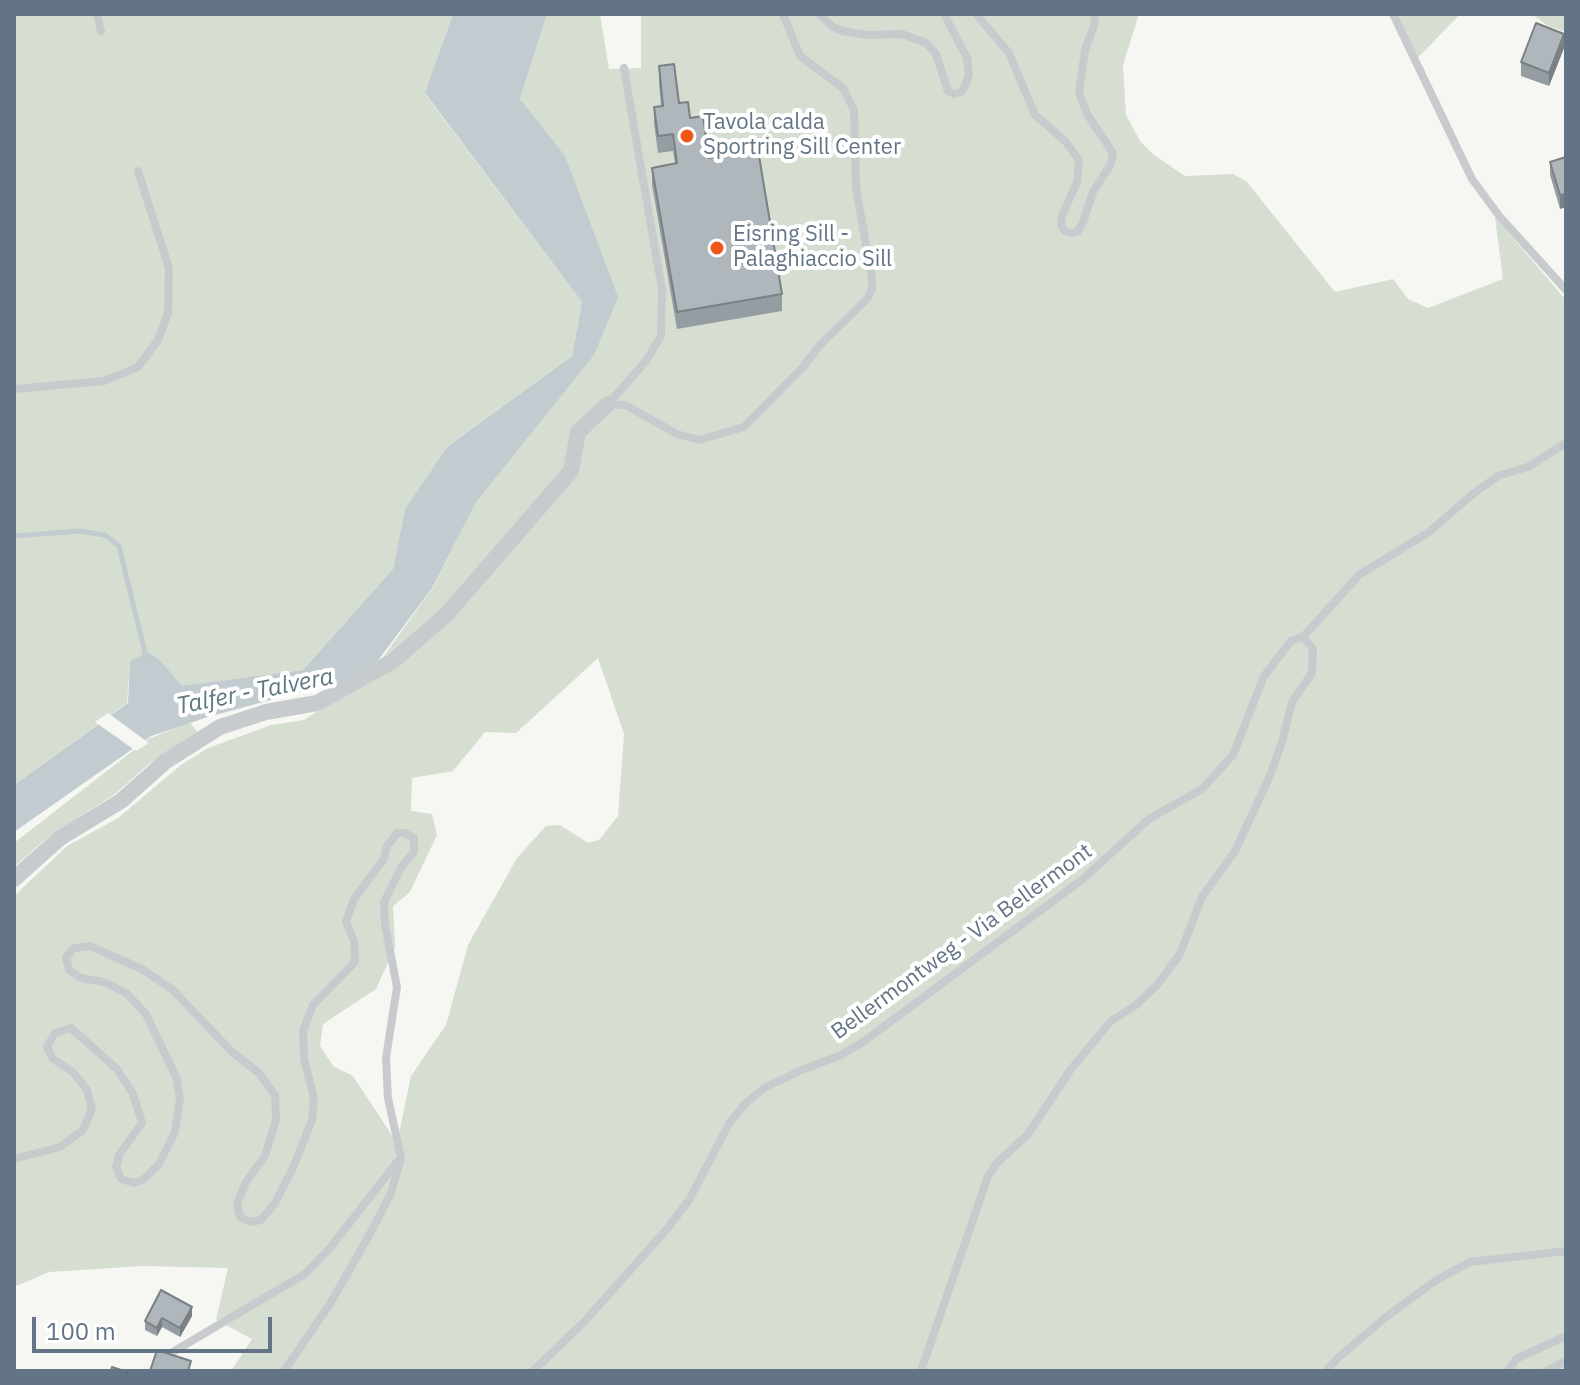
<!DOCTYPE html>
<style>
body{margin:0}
#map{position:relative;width:1580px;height:1385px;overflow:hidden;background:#f6f6f2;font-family:"IBM Plex Sans",sans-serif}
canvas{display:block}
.frame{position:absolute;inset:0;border:16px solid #627485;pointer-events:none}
.scale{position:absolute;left:32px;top:1317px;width:240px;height:36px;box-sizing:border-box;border:4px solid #627485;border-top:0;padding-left:10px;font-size:24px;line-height:28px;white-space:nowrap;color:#627485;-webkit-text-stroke:6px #fff;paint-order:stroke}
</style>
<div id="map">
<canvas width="1580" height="1385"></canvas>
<div class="frame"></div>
<div class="scale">100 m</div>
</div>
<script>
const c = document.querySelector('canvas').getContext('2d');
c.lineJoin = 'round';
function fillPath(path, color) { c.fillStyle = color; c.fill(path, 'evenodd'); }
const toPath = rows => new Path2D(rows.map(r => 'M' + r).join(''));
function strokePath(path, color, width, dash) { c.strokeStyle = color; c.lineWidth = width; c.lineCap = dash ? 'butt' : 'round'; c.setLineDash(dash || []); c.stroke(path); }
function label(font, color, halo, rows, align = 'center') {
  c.font = font + ' "IBM Plex Sans",sans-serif'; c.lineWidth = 8; c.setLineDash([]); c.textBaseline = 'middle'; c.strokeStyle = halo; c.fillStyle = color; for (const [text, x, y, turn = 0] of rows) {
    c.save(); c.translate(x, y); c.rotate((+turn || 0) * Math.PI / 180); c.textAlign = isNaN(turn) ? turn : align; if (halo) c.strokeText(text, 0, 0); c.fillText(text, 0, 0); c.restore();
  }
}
const green = toPath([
 [14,14,453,14,425,94,582,302,572,356,447,447,405,509,393,569,303,670,182,687,161,661,130,661,127,703,14,785],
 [547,14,600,14,609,69,641,68,641,14,1139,14,1123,65,1126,115,1140,141,1154,155,1185,176,1233,174,1247,182,1335,292,1393,279,1408,299,1428,308,1503,279,1495,217,1566,300,1566,1371,231,1371,252,1339,216,1320,228,1268,143,1266,49,1272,14,1287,14,896,67,846,118,818,181,765,208,748,271,725,304,720,369,677,433,587,475,503,618,297,520,99],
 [598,658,624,734,618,816,599,840,588,843,560,825,546,826,517,858,468,945,446,1025,411,1076,397,1143,353,1076,333,1066,320,1046,323,1024,376,989,395,947,393,906,410,892,437,835,432,814,411,811,412,778,453,771,485,732,516,733],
 [1391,14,1460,14,1413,63],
 [1532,14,1566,14,1566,32,1548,26],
 [190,722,197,732,149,764,115,794,48,837,14,867,14,843,148,739]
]);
const water = toPath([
 [453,14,547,14,520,99,565,156,618,297,594,355,476,502,432,588,368,674,211,716,151,736,14,832,14,785,128,703,130,661,148,652,161,661,182,686,303,670,393,569,405,509,447,447,572,356,582,302,425,93]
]);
const pier = toPath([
 [108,713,149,743,136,751,95,722]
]);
const stream = toPath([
 [14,536,79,531,105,535,119,546,146,657]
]);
const service = toPath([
 [97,14,101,31],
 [819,14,833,27,843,31,867,35,902,34,926,43,936,54,948,91,954,94,961,92,965,86,969,75,967,58,944,14],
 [976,14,1009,53,1035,115,1065,141,1079,160,1077,182,1062,216,1061,225,1065,231,1072,233,1078,231,1083,222,1093,192,1111,164,1113,153,1087,114,1079,92,1085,50,1095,23,1094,14],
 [1393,14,1472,179,1500,217,1566,290],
 [14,389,104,381,138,367,158,340,168,313,169,268,138,171],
 [608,404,625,405,677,434,699,440,744,427,803,367,820,345,867,299,872,289,872,279,856,187,854,110,843,88,800,56,783,14],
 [608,404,646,361,661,336,662,290,624,68],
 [1303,637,1359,575,1429,532,1474,493,1498,476,1528,467,1566,443],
 [14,1159,60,1147,83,1130,92,1109,87,1090,73,1072,53,1059,47,1047,55,1033,71,1028,117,1069,133,1094,142,1123,119,1155,116,1167,121,1179,134,1183,144,1179,159,1164,175,1132,180,1098,177,1079,146,1014,126,993,104,982,81,978,69,970,66,957,74,948,90,946,142,969,173,990,231,1051,259,1073,275,1095,276,1120,265,1156,246,1182,237,1204,240,1217,250,1222,261,1220,275,1203,293,1168,312,1120,314,1098,304,1059,303,1031,313,1005,355,962,354,941,346,922,354,899,384,859,387,846,397,833,405,833,414,838,414,852,402,866,384,902,385,925,397,987,386,1058,388,1098,401,1158,391,1193,372,1230,330,1304,284,1371],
 [171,1353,305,1274,330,1248,398,1161],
 [533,1371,584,1322,667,1229,689,1200,730,1122,745,1104,764,1088,804,1069,839,1056,863,1042,1083,879,1149,819,1202,789,1233,755,1264,676,1291,641,1303,637,1313,649,1312,673,1292,702,1282,742,1269,778,1235,851,1202,897,1180,954,1157,985,1136,1005,1111,1021,1071,1069,1028,1134,996,1164,988,1176,921,1371],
 [1326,1371,1340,1356,1386,1317,1435,1281,1470,1262,1566,1251],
 [1508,1371,1516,1359,1566,1336],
 [1546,1371,1566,1361]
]);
const minor = toPath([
 [14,879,60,838,121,801,166,761,220,727,266,712,317,703,393,661,446,615,571,471,578,432,608,404]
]);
const wall = toPath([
 [1564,48,1549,86,1521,76,1521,62],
 [659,66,679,103,690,118,709,158,782,294,782,311,677,329,652,185,652,168,675,164,673,151,658,153,654,124,654,107,661,106,659,83],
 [1566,157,1560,209,1550,175,1550,162],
 [192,1316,180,1337,162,1327,157,1336,145,1330,145,1321]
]);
const shadedWall = toPath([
 [1564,34,1564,48,1549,86,1549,73],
 [1566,194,1566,207,1560,209,1560,195],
 [192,1307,192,1316,180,1337,180,1328],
 [162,1318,162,1327,157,1336,157,1328]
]);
const building = toPath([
 [1536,23,1564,34,1549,73,1521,62,1536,23],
 [674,64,679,103,688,102,690,118,703,116,709,158,758,150,782,294,677,312,652,168,677,163,673,134,658,136,654,107,663,106,659,66,674,64],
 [1566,157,1566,194,1560,195,1550,162,1566,157],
 [161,1290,192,1307,180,1328,162,1318,157,1328,145,1321,161,1290],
 [157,1350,191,1361,188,1371,150,1371,157,1350],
 [112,1367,124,1371,111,1371,112,1367]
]);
const markers = [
 [687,136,8,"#f05618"],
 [717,248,8,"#f05618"]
];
const poiNames = [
 ["Tavola calda",703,123],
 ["Sportring Sill Center",703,148],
 ["Eisring Sill -",733,235],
 ["Palaghiaccio Sill",733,260]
];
const streetNames = [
 ["Bellermontweg - Via Bellermont",962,942,-36]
];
const waterNames = [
 ["Talfer - Talvera",255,692,-11]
];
fillPath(green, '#d6ded2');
fillPath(water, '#c1cbd0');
fillPath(pier, '#f6f6f2');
strokePath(stream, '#c1cbd0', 5);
strokePath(service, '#c8cbce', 8);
strokePath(minor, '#c8cbce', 16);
fillPath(wall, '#969da2');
fillPath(shadedWall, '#7a8084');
fillPath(building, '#afb7bc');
strokePath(building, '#7a8084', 2);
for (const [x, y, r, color] of markers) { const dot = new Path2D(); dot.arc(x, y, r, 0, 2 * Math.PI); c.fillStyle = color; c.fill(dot); strokePath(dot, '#fff', 3); }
label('22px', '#627485', '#fff', poiNames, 'left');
label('22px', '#627485', '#fff', streetNames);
label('italic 24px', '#5e7782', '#fff', waterNames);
</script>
